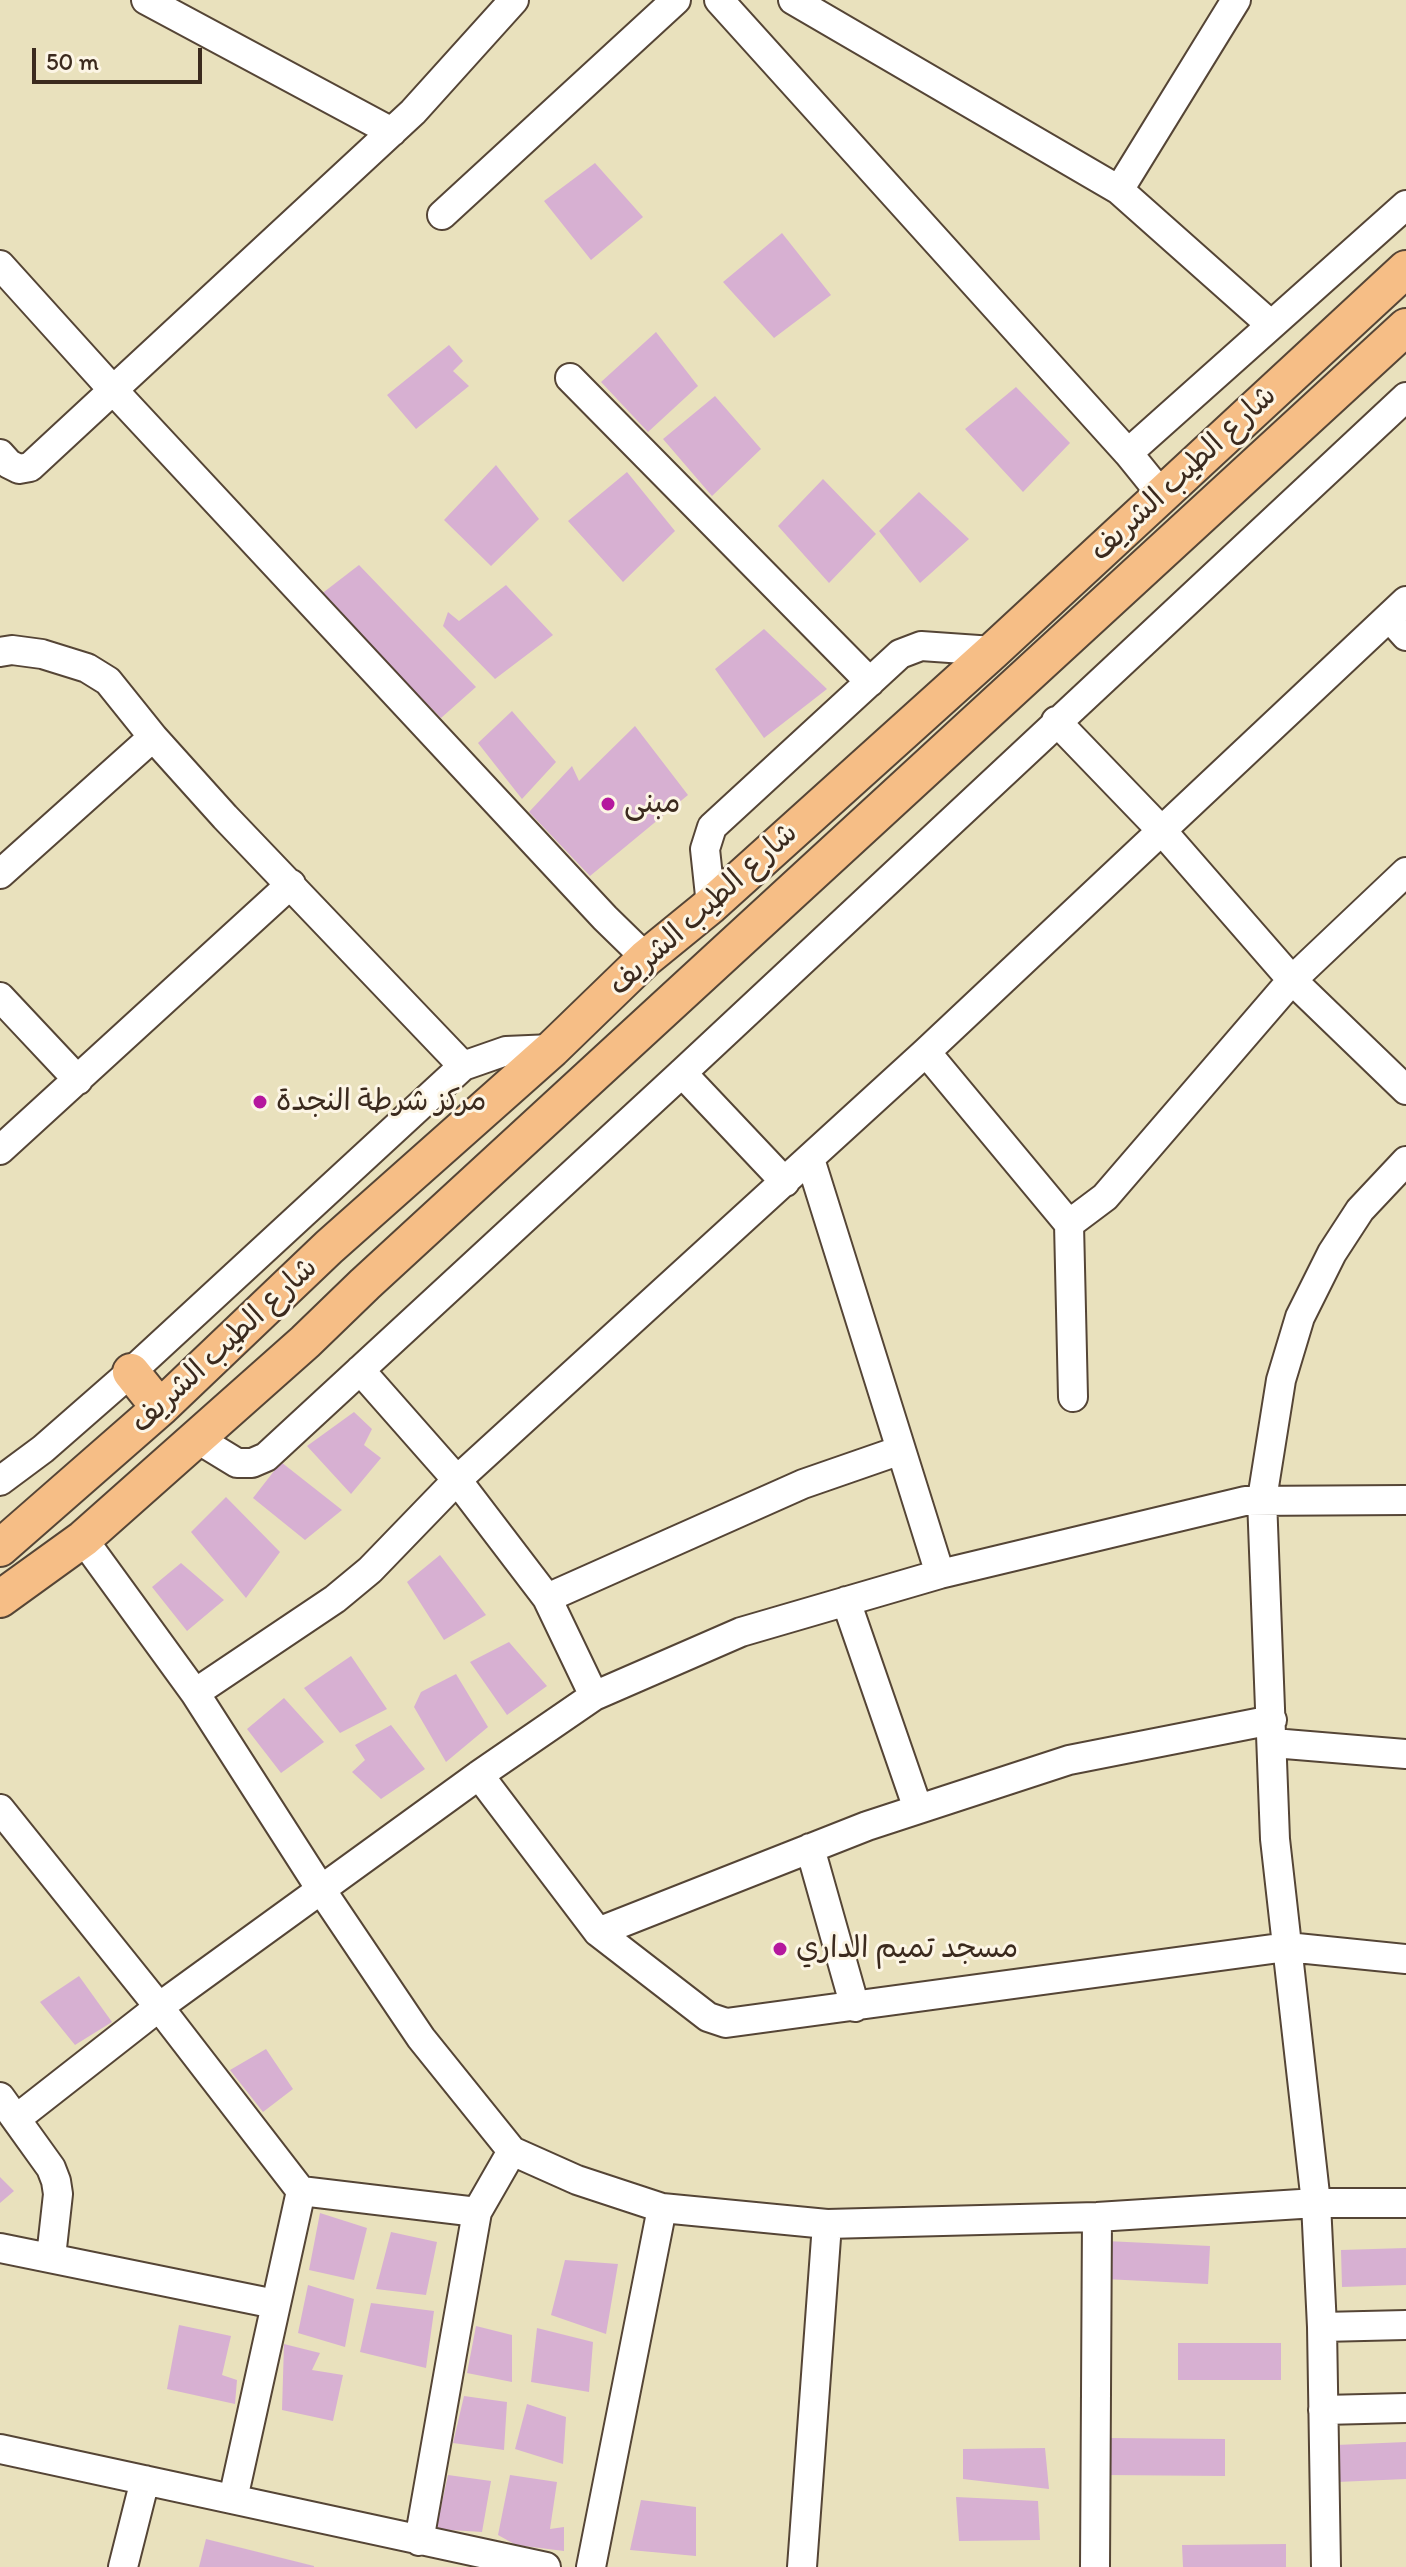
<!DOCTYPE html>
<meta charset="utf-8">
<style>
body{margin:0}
#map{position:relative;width:1406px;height:2567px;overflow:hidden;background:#e9e1bd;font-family:Itim,sans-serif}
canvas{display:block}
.scale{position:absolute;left:32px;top:48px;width:170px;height:36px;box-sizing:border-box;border:4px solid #3b2a1e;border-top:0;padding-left:10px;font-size:24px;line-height:28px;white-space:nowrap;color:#3b2a1e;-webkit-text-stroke:6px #fcf5e5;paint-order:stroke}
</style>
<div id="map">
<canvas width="1406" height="2567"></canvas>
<div class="scale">50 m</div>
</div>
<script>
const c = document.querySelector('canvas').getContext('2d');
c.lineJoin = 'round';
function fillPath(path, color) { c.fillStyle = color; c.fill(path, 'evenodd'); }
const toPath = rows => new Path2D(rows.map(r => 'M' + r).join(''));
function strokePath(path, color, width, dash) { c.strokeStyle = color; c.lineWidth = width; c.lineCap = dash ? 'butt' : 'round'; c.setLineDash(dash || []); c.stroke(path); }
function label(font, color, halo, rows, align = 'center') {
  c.font = font + ' Itim,"Playpen Sans Arabic",sans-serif'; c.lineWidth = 6; c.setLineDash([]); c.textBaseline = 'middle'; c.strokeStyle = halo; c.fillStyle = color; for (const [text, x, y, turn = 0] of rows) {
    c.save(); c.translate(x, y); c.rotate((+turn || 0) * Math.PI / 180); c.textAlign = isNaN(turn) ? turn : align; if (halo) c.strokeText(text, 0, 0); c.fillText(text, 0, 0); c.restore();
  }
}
const building = toPath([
 [595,163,643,217,591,260,544,201],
 [782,233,831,295,774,338,723,282],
 [656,332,698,386,648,432,601,382],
 [449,345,463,361,453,371,469,386,416,429,387,395],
 [1016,387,1070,443,1023,492,965,429],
 [715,396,761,449,712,496,663,439],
 [496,465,539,519,491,566,444,520],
 [627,472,675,531,623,582,568,521],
 [823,479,876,534,829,583,778,526],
 [919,492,969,539,920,583,879,531],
 [359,565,476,687,441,718,320,595],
 [506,585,553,635,495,679,443,626,448,612,459,621],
 [764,629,827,689,764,738,715,669],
 [512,711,556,762,522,799,478,743],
 [635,726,688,795,590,876,529,812,572,766,579,781],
 [354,1412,372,1429,364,1445,381,1458,351,1494,307,1446],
 [281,1462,342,1510,305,1540,253,1498],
 [226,1497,280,1552,246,1598,191,1532],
 [440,1555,486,1615,444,1640,407,1582],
 [181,1563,224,1600,187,1631,152,1587],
 [509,1642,547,1686,507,1715,470,1662],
 [351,1656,387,1709,340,1733,304,1688],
 [456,1674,488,1727,446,1762,414,1707,421,1692],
 [284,1698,324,1742,281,1773,247,1729],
 [391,1725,425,1769,381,1799,352,1772,365,1760,355,1745],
 [79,1976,112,2022,75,2045,40,2002],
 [266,2049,293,2089,263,2112,230,2070],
 [0,2177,14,2191,0,2203],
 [320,2213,367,2228,354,2280,309,2270],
 [391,2232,437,2242,426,2295,376,2289],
 [1106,2241,1210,2246,1208,2284,1104,2279],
 [1406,2248,1406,2285,1342,2287,1341,2250],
 [565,2260,618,2264,606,2334,551,2315],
 [308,2285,354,2299,345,2347,298,2333],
 [371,2303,434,2311,426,2368,360,2352],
 [179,2325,231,2336,222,2375,237,2380,235,2404,167,2389],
 [476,2326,512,2335,512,2382,467,2373],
 [537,2328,593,2342,589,2392,531,2382],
 [1178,2343,1281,2343,1281,2380,1178,2380],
 [284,2344,320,2353,312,2370,343,2375,333,2421,282,2410],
 [464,2396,507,2402,504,2450,453,2443],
 [527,2404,566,2417,563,2464,515,2449],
 [1108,2438,1225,2439,1225,2476,1108,2475],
 [1406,2442,1406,2479,1337,2482,1336,2445],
 [1045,2448,1049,2489,963,2479,963,2449],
 [448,2475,491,2481,482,2532,436,2529],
 [510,2475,557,2482,550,2529,564,2527,564,2551,516,2545,498,2535],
 [956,2497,1038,2501,1040,2540,959,2541],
 [641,2500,696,2507,696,2556,630,2550],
 [206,2539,314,2566,314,2567,199,2567],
 [1286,2544,1286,2567,1183,2567,1182,2545]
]);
const minor = toPath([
 [146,0,392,132],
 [719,0,1128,453,1162,495],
 [793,0,1119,190,1271,325],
 [1119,190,1236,0],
 [442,215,676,0],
 [0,265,113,390,605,918,646,958],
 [570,378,870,682],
 [1128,453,1406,205],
 [0,454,9,464,19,469,30,467,413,112,514,0],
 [1389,617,1406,636],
 [0,652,12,650,42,654,87,668,108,681,153,737],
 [1056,721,1163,832,1292,980,1406,1090],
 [0,874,153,737,225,817,463,1066],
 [711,905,705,849,712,827,900,654,921,646,993,651],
 [0,997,78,1080],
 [926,1052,1069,1224,1073,1397],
 [682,1073,785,1182],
 [0,1150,291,884],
 [810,1159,940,1574],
 [1069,1224,1105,1197,1292,980,1406,872],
 [360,1370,457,1480,547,1598,594,1696],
 [196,1438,237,1463,252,1463,266,1457,682,1073,1406,397],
 [0,1481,43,1449,131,1372,463,1066,506,1051,552,1049],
 [83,1539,195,1693,322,1891,421,2038,512,2151,577,2180,662,2208,827,2224,1097,2217,1316,2203,1406,2203],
 [547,1598,803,1484,901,1450],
 [846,1601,918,1809],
 [195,1693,335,1599,370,1570,457,1480,926,1052,1406,601],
 [1273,1743,1406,1754],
 [479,1775,598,1932,708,2017,726,2023,1287,1947,1406,1959],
 [0,1809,159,2007,301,2191,233,2499],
 [810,1848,855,2007],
 [598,1932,867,1826,1069,1760,1272,1720],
 [0,2097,51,2168,56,2181,58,2194,51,2257],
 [16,2119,159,2007,479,1775,594,1696,741,1632,940,1574,1245,1501,1406,1500],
 [301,2191,477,2212],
 [0,2248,275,2304],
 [1322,2327,1406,2325],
 [1323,2410,1406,2408],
 [0,2449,546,2567],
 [419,2541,477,2212,512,2151],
 [123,2567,145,2480],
 [591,2567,662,2208],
 [802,2567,827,2224],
 [1095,2567,1097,2217],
 [1326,2567,1322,2327,1316,2203,1275,1839,1262,1499,1281,1380,1300,1317,1332,1253,1360,1210,1406,1161]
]);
const major = toPath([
 [131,1372,160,1408],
 [0,1548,160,1408,329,1247,552,1049,646,958,711,905,993,651,1406,269],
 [0,1599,83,1539,305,1342,365,1284,1406,327]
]);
const markers = [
 [608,804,8,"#b5179e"],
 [260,1102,8,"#b5179e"],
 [780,1949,8,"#b5179e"]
];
const streetNames = [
 ["شارع الطيب الشريف",1184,474,-43],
 ["شارع الطيب الشريف",704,910,-42],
 ["شارع الطيب الشريف",225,1346,-43]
];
const poiNames = [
 ["مبنى",624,804],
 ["مركز شرطة النجدة",276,1102],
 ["مسجد تميم الداري",796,1949]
];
fillPath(building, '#d7b0d2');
strokePath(minor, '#554536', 32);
strokePath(major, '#554536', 40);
strokePath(minor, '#fff', 28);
strokePath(major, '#f6be86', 36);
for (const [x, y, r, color] of markers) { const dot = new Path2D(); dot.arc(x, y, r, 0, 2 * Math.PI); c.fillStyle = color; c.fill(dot); strokePath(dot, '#fcf5e5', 3); }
label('30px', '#3b2a1e', '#fcf5e5', streetNames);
label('30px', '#3b2a1e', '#fcf5e5', poiNames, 'left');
</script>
